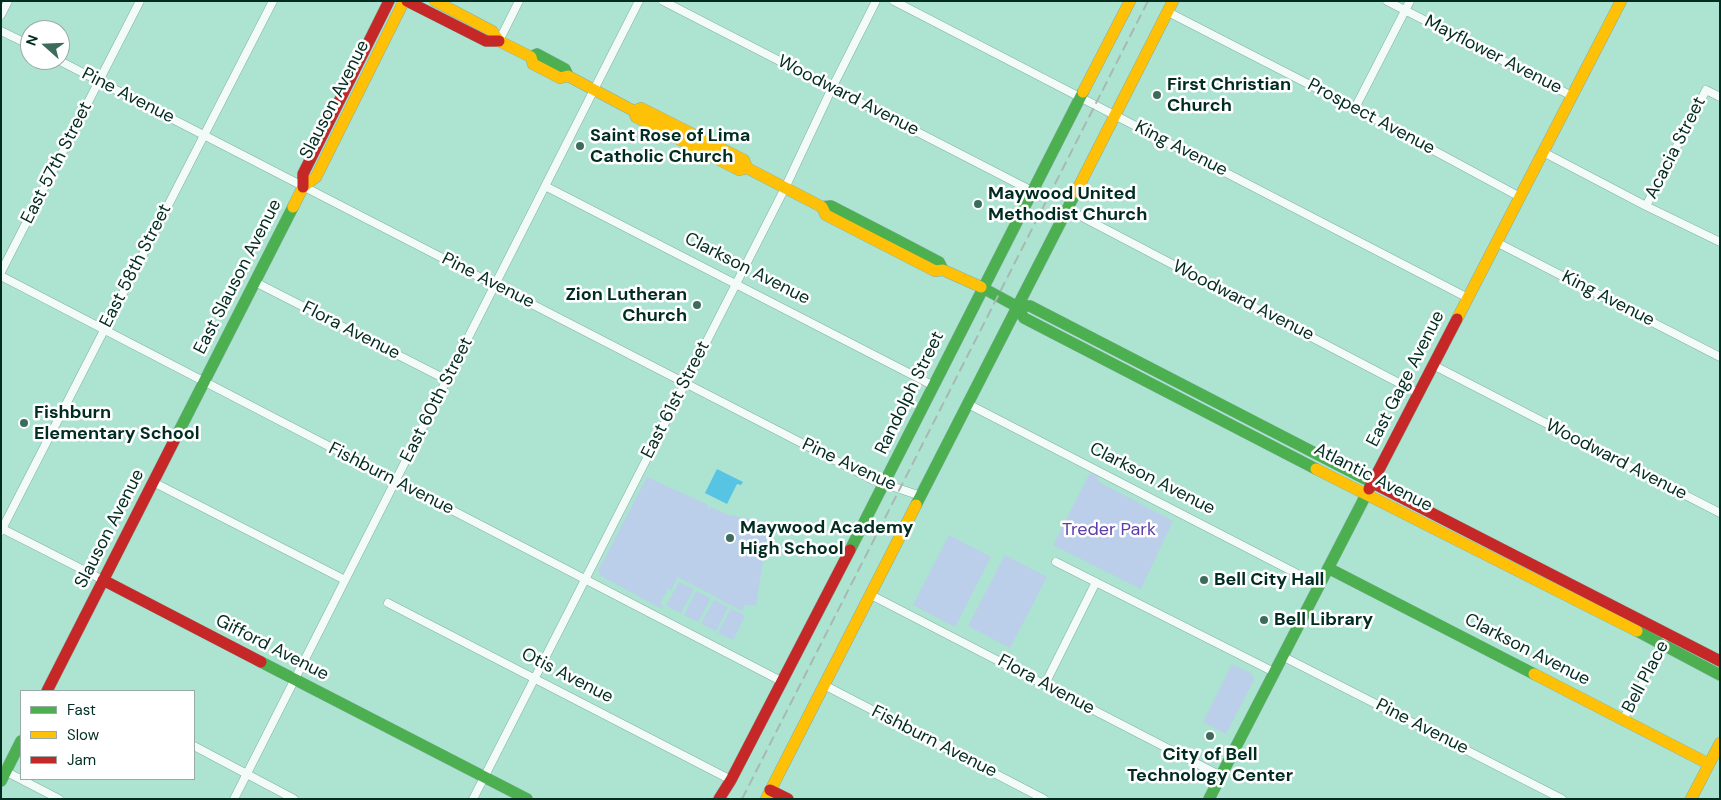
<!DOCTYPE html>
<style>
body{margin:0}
#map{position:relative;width:1721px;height:800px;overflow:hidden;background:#ade3d1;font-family:"DM Sans",sans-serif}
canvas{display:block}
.frame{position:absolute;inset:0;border:2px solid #002c21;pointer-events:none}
.legend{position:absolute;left:20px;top:690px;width:175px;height:90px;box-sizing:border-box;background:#fff;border:1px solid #99aba6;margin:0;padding:6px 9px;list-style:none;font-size:15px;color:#002c21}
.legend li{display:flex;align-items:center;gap:10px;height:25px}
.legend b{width:25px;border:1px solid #99aba6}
.north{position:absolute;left:20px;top:20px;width:50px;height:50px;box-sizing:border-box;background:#fff;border:1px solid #99aba6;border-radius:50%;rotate:290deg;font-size:14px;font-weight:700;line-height:20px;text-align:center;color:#002c21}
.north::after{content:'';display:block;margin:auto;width:18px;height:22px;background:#3d6c5f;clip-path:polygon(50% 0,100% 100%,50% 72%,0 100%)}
</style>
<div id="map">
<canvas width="1721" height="800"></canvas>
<div class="frame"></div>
<ul class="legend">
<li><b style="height:6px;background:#4caf50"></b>Fast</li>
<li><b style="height:6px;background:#ffc107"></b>Slow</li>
<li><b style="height:6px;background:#c62828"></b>Jam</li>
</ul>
<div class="north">N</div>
</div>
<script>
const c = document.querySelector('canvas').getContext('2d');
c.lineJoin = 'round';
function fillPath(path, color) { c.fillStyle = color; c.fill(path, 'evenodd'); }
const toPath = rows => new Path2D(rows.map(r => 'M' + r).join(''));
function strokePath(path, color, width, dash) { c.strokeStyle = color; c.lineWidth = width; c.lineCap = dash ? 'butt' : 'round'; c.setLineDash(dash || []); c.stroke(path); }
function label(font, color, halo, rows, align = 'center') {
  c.font = font + ' "DM Sans",sans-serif'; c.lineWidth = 5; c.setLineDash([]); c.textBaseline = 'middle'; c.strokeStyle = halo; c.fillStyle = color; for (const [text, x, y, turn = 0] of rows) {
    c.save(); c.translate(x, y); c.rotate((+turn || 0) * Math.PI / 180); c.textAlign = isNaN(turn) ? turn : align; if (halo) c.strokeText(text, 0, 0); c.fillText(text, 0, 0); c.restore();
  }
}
const green = toPath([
 [1090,473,1097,476,1099,482,1173,521,1141,589,1053,545],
 [647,477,708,505,707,507,710,509,711,507,728,515,758,520,768,530,756,605,745,605,742,611,678,577,671,590,668,589,660,604,663,606,662,609,601,576,598,571],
 [949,535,991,557,955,627,913,605],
 [1005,555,1047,577,1010,648,968,626],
 [679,582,694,589,681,613,666,606],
 [696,591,711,598,698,622,684,615],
 [714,600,728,607,716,631,701,624],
 [731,608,745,616,733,640,718,633],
 [1232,664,1252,674,1254,680,1226,734,1203,722]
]);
const water = toPath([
 [717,469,743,482,741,485,737,484,727,504,705,493]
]);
const street = toPath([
 [663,1,1032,191],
 [894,1,1468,298],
 [1387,1,1572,96],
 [1168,12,1355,108,1520,197],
 [1,15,8,1],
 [1,31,30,45],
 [499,41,519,1],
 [58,60,852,469,873,480,921,496],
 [1355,108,1410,1],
 [1543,152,1646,206,1720,242],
 [545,186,932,385],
 [1646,206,1706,90,1720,97],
 [1067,209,1418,393],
 [1496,242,1720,357],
 [1,272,140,1],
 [1,276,781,681],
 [255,282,447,380],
 [1433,365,1720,513],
 [968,404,1319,585],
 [153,482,345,580],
 [1,528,103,580],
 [1,531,273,1],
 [1056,562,1274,672],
 [871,595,1221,776],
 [388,603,731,780],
 [1282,656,1562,799],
 [1045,684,1096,582],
 [824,685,1044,799],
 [1623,720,1664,642],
 [194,746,294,799],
 [3,770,59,799],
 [234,799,639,1],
 [473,799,785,188,832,88,876,1]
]);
const fast = toPath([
 [531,57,537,54,565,69,568,76],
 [822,207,831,206,895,239,939,262,943,270],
 [981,287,1016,306,1024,318,1316,469],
 [1016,306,1030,306,1371,482],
 [175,439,293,207],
 [916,505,1076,192],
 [850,550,1083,92],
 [1328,568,1534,674],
 [1637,631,1720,675],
 [261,662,527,799],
 [1,781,21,741],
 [1209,799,1369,489]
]);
const slow = toPath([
 [435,1,492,31,499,41,531,57,533,64,560,78,568,76,634,111,641,108,744,160,747,168],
 [1083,92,1130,1],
 [634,111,636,117,739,170,747,168,822,207,826,215,935,271,943,270,981,287],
 [1076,192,1173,1],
 [293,207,303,187,316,177,404,1],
 [1457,319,1621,1],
 [1316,469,1637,631],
 [1534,674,1709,764],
 [766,799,916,505],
 [1691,799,1720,743]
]);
const jam = toPath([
 [407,1,486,41,499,41],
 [303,187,303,174,389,1],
 [1371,482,1720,661],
 [1369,489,1457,319],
 [103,580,261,662],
 [47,691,175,439],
 [770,790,788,799],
 [719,799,731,780,850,550]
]);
const rail = toPath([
 [742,799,1148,1]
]);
const markers = [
 [1157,95,5,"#3d6c5f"],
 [580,146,5,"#3d6c5f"],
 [978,204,5,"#3d6c5f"],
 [697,305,5,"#3d6c5f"],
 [24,423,5,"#3d6c5f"],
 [730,538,5,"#3d6c5f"],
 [1204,580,5,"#3d6c5f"],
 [1264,620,5,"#3d6c5f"],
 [1210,736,5,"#3d6c5f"]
];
const streetNames = [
 ["Mayflower Avenue",1493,55,27],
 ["Pine Avenue",128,96,27],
 ["Woodward Avenue",848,96,27],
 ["Slauson Avenue",335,100,-63],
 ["Prospect Avenue",1371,117,28],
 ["Acacia Street",1676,148,-63],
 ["King Avenue",1181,149,27],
 ["East 57th Street",57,163,-63],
 ["East 58th Street",136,266,-63],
 ["Clarkson Avenue",747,269,27],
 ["East Slauson Avenue",238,277,-63],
 ["Pine Avenue",488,281,27],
 ["King Avenue",1608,299,27],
 ["Woodward Avenue",1243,301,27],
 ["Flora Avenue",351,331,27],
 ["East Gage Avenue",1406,379,-63],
 ["Randolph Street",910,393,-64],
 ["East 60th Street",437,400,-63],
 ["East 61st Street",676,400,-63],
 ["Woodward Avenue",1616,460,27],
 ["Pine Avenue",849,465,25],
 ["Atlantic Avenue",1373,478,27],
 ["Fishburn Avenue",391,479,27],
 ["Clarkson Avenue",1152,479,27],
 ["Slauson Avenue",110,529,-63],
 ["Gifford Avenue",272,648,27],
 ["Clarkson Avenue",1527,650,27],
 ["Otis Avenue",567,676,27],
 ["Bell Place",1646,677,-62],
 ["Flora Avenue",1046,685,28],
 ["Pine Avenue",1422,727,27],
 ["Fishburn Avenue",934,742,27]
];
const poiNames = [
 ["First Christian",1167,85],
 ["Church",1167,106],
 ["Saint Rose of Lima",590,136],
 ["Catholic Church",590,157],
 ["Maywood United",988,194],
 ["Methodist Church",988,215],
 ["Zion Lutheran",687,295,"right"],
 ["Church",687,316,"right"],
 ["Fishburn",34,413],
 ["Elementary School",34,434],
 ["Maywood Academy",740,528],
 ["High School",740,549],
 ["Bell City Hall",1214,580],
 ["Bell Library",1274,620],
 ["City of Bell",1210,755,"center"],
 ["Technology Center",1210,776,"center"]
];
const parkNames = [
 ["Treder Park",1109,530]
];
fillPath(green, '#bbcfea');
fillPath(water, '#58c4e4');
strokePath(street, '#84afa2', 9);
strokePath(fast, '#84afa2', 12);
strokePath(slow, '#84afa2', 12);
strokePath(jam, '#84afa2', 12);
strokePath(street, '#f3fbf8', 8);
strokePath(fast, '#4caf50', 11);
strokePath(slow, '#ffc107', 11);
strokePath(jam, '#c62828', 11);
strokePath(rail, '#aab8b3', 2, [10, 5]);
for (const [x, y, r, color] of markers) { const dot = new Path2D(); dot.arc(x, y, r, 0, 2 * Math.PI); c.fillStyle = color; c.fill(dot); strokePath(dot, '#fff', 2); }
label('18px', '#002c21', '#fff', streetNames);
label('bold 18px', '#002c21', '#fff', poiNames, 'left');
label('18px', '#5b3ea9', '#fff', parkNames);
</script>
